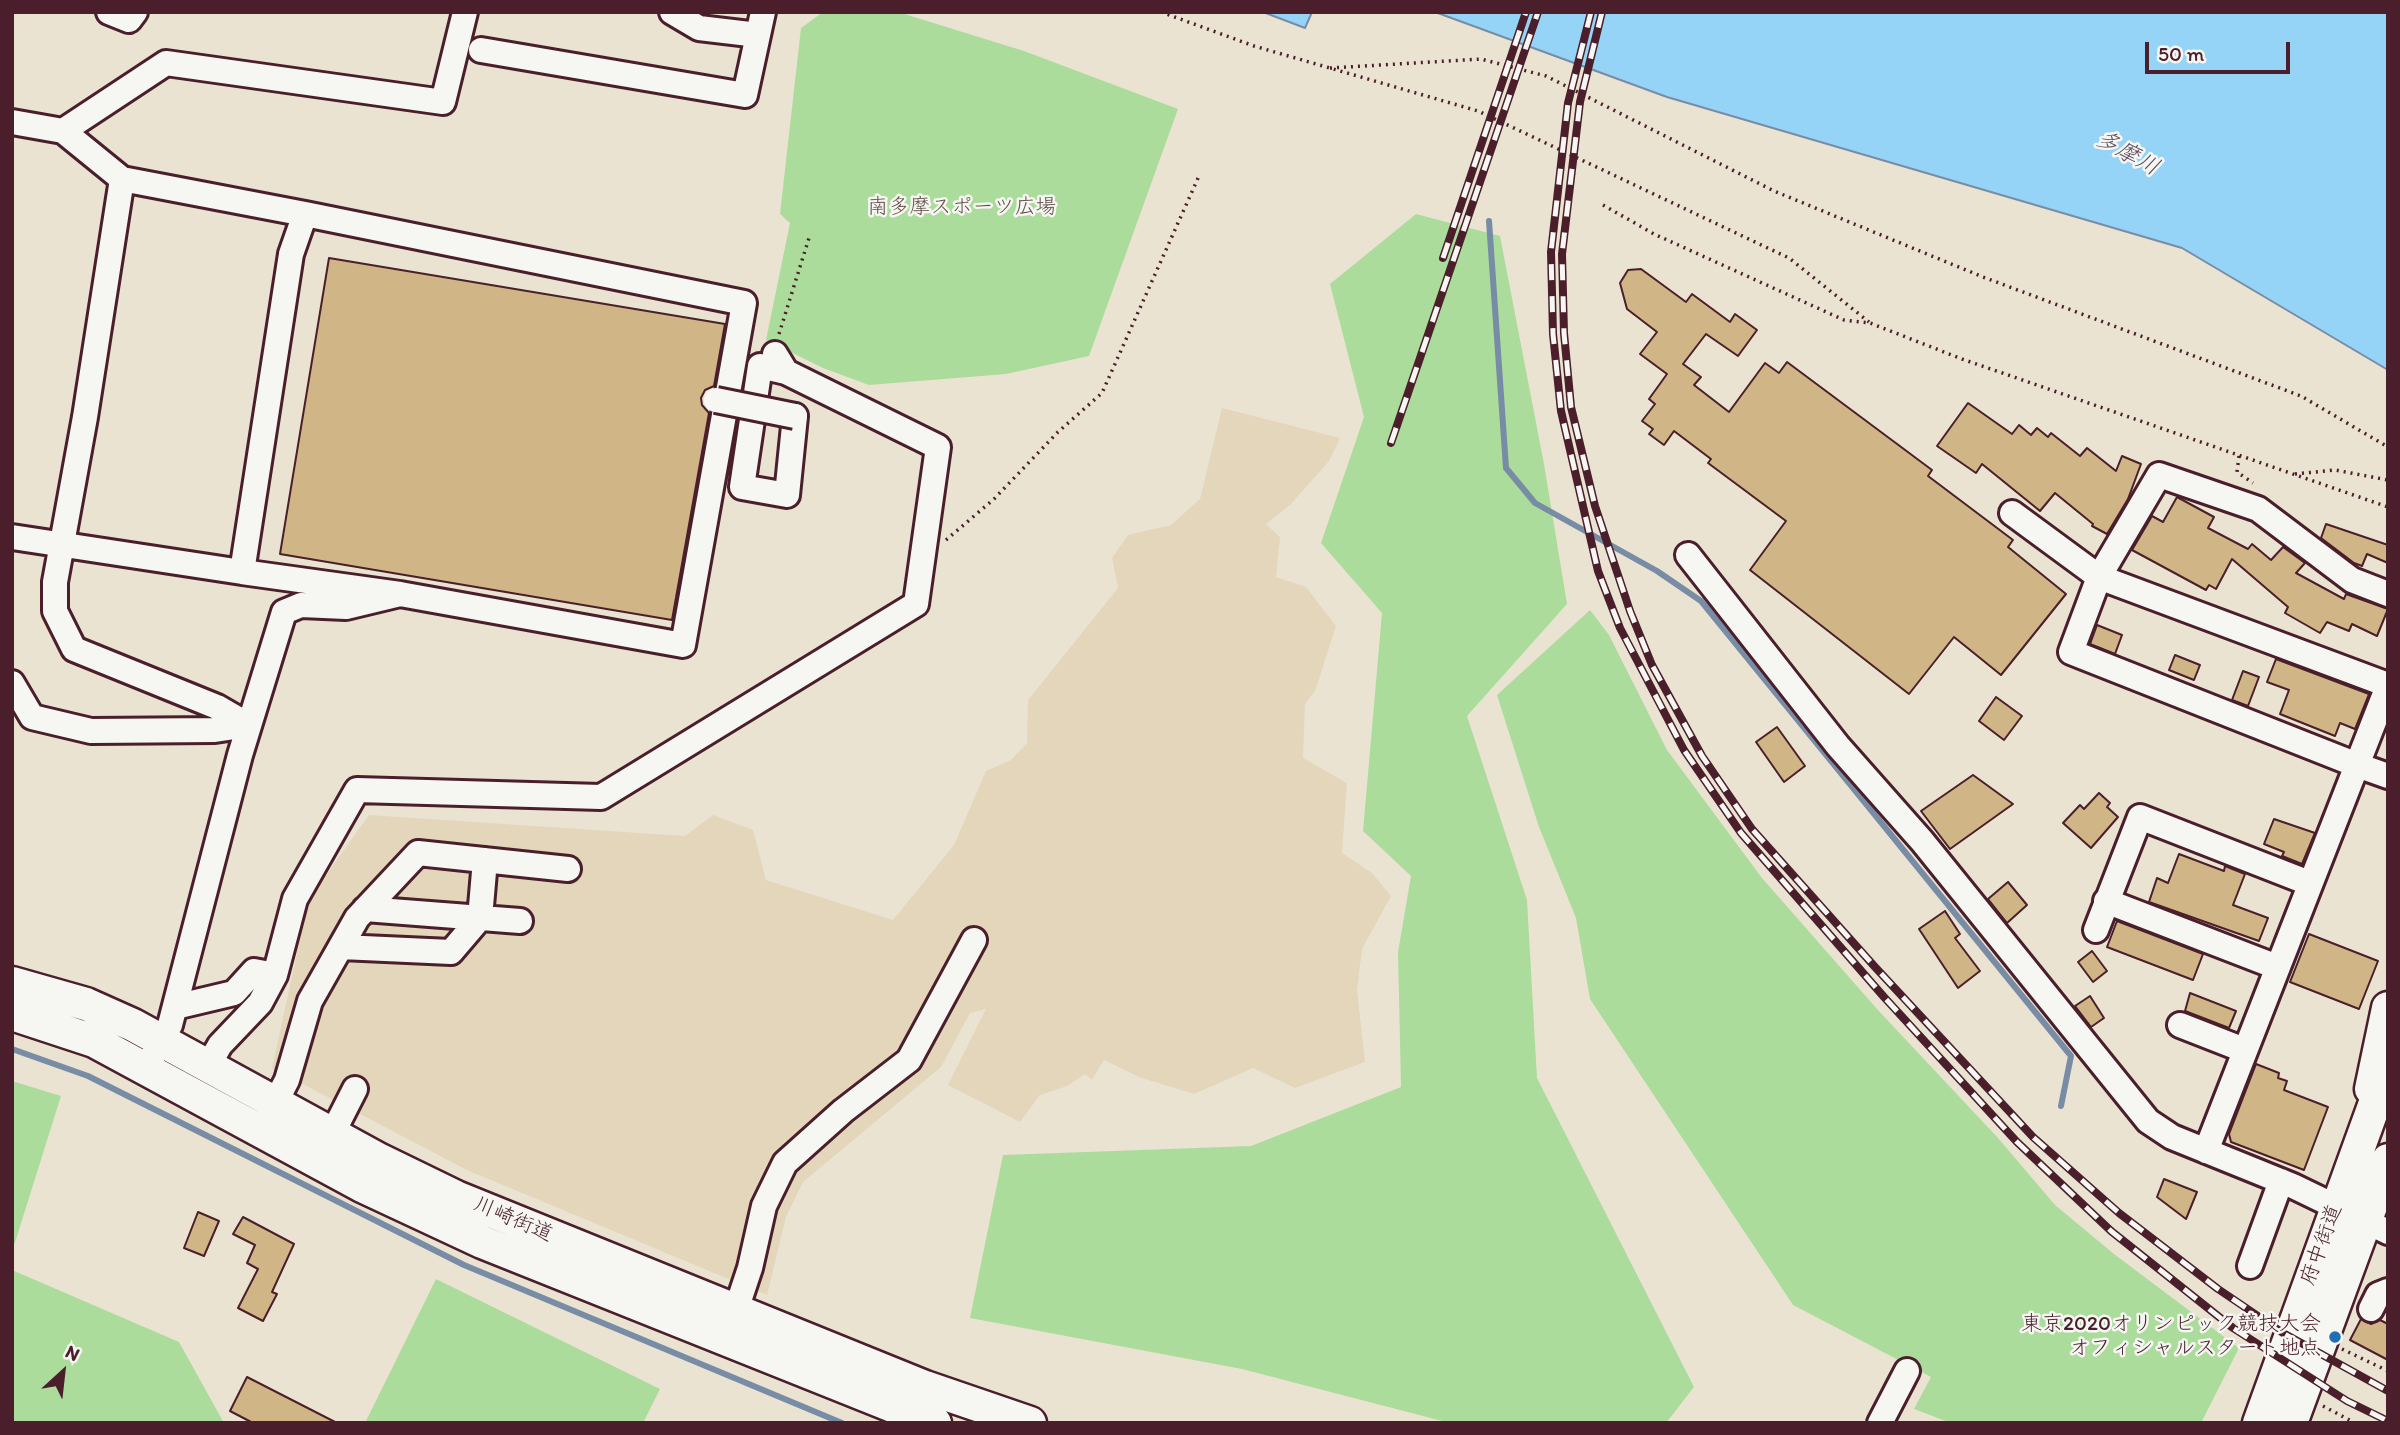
<!DOCTYPE html>
<meta charset="utf-8">
<style>
body{margin:0}
#map{position:relative;width:2400px;height:1435px;overflow:hidden;background:#ebe3d2;font-family:Itim,sans-serif}
canvas{display:block}
.frame{position:absolute;inset:0;border:14px solid #4a1f2b;pointer-events:none}
.north{position:absolute;left:28px;top:1337px;width:70px;height:70px;-webkit-text-stroke:5px #f6f6f2;paint-order:stroke;rotate:27deg;font-size:19px;font-weight:700;line-height:28px;text-align:center;color:#4a1f2b}
.north::after{content:'';display:block;margin:auto;width:24px;height:32px;background:#4a1f2b;clip-path:polygon(50% 0,100% 100%,50% 72%,0 100%)}
.scale{position:absolute;left:2145px;top:42px;width:145px;height:32px;box-sizing:border-box;border:4px solid #4a1f2b;border-top:0;padding-left:9px;font-size:21px;line-height:24px;white-space:nowrap;color:#4a1f2b;-webkit-text-stroke:5px #f6f6f2;paint-order:stroke}
</style>
<div id="map">
<canvas width="2400" height="1435"></canvas>
<div class="frame"></div>
<div class="north">N</div>
<div class="scale">50 m</div>
</div>
<script>
const c = document.querySelector('canvas').getContext('2d');
c.lineJoin = 'round';
function fillPath(path, color) { c.fillStyle = color; c.fill(path, 'evenodd'); }
const toPath = rows => new Path2D(rows.map(r => 'M' + r).join(''));
function strokePath(path, color, width, dash) { c.strokeStyle = color; c.lineWidth = width; c.lineCap = dash ? 'butt' : 'round'; c.setLineDash(dash || []); c.stroke(path); }
function label(font, color, halo, rows, align = 'center') {
  c.font = font + ' Itim,"Klee One",sans-serif'; c.lineWidth = 5; c.setLineDash([]); c.textBaseline = 'middle'; c.strokeStyle = halo; c.fillStyle = color; for (const [text, x, y, turn = 0] of rows) {
    c.save(); c.translate(x, y); c.rotate((+turn || 0) * Math.PI / 180); c.textAlign = isNaN(turn) ? turn : align; if (halo) c.strokeText(text, 0, 0); c.fillText(text, 0, 0); c.restore();
  }
}
const built = toPath([
 [1222,408,1340,438,1329,461,1290,505,1266,524,1280,537,1276,577,1306,587,1336,626,1315,691,1305,704,1303,758,1347,783,1342,853,1372,873,1391,896,1362,949,1357,990,1365,1062,1295,1088,1253,1068,1194,1094,1139,1077,1104,1060,1092,1080,1085,1074,1067,1086,1040,1095,1020,1122,948,1085,986,1009,970,1013,941,1067,803,1182,786,1217,767,1295,467,1170,272,1068,309,899,369,815,685,836,713,815,753,830,766,880,893,920,954,845,986,771,1011,760,1027,743,1028,700,1118,588,1112,558,1128,535,1171,525,1200,499]
]);
const green = toPath([
 [823,12,898,12,1024,51,1178,109,1089,356,1006,374,869,385,823,368,766,340,790,223,780,214,801,28],
 [1416,214,1500,236,1544,464,1567,604,1467,716,1527,900,1537,1078,1694,1387,1666,1423,1450,1423,1242,1369,970,1318,1003,1155,1251,1146,1401,1087,1398,952,1411,876,1363,831,1382,613,1321,543,1364,417,1330,284],
 [1590,610,1609,635,1667,750,1762,878,1877,1009,1998,1138,2055,1205,2114,1254,2239,1348,2201,1423,1951,1423,1914,1409,1931,1377,1793,1305,1590,999,1576,918,1539,827,1497,695],
 [12,1081,61,1096,12,1252],
 [12,1270,179,1342,224,1423,12,1423],
 [436,1279,660,1389,643,1423,365,1423]
]);
const water = toPath([
 [1263,12,1312,12,1305,28,1263,12],
 [1435,12,2388,12,2388,370,2182,248,1667,97,1435,12]
]);
const stream = toPath([
 [1489,221,1506,468,1535,503,1657,571,1701,601,2071,1056,2061,1106],
 [12,1049,88,1076,464,1265,842,1423]
]);
const building = toPath([
 [329,258,725,324,714,386,705,390,701,398,702,405,709,413,672,620,280,554,329,258],
 [1641,269,1686,302,1692,294,1730,322,1735,314,1757,330,1738,356,1706,334,1683,364,1701,377,1694,385,1729,412,1765,363,1779,373,1787,362,1932,470,1928,476,2013,540,2008,547,2066,594,2001,675,1954,637,1909,694,1750,570,1786,521,1708,463,1711,459,1674,431,1664,445,1649,434,1653,429,1642,421,1655,404,1649,399,1667,374,1640,354,1657,332,1627,309,1620,283,1628,270,1641,269],
 [1968,403,2012,434,2019,425,2031,435,2037,428,2048,437,2051,433,2080,456,2087,448,2116,471,2122,456,2141,464,2128,499,2107,534,2092,526,2093,524,2055,493,2040,511,1982,464,1976,473,1937,446,1968,403],
 [2177,497,2214,517,2208,528,2248,549,2252,544,2271,560,2283,547,2305,563,2296,573,2344,599,2346,594,2388,609,2377,636,2352,624,2349,631,2327,622,2320,633,2285,613,2288,607,2232,559,2216,589,2209,585,2206,590,2132,550,2152,516,2163,522,2177,497],
 [2326,524,2388,545,2388,563,2367,554,2362,566,2354,563,2321,538,2326,524],
 [2097,625,2122,635,2115,654,2090,644,2097,625],
 [2175,655,2200,665,2194,680,2169,670,2175,655],
 [2276,659,2369,694,2355,729,2340,723,2335,736,2280,714,2289,690,2267,682,2276,659],
 [2243,671,2259,677,2248,706,2232,700,2243,671],
 [1996,697,2022,716,2004,740,1979,721,1996,697],
 [1777,727,1805,766,1784,782,1756,742,1777,727],
 [1973,775,2013,804,1950,849,1921,811,1973,775],
 [2099,793,2110,803,2107,807,2118,817,2091,848,2063,823,2080,805,2084,809,2099,793],
 [2274,819,2315,833,2302,864,2282,856,2284,852,2264,844,2274,819],
 [2179,854,2224,871,2225,866,2245,874,2233,905,2268,918,2259,941,2149,902,2157,878,2168,883,2179,854],
 [2008,882,2027,905,2007,923,1988,899,2008,882],
 [1945,911,1960,934,1955,938,1980,971,1958,988,1919,929,1945,911],
 [2117,921,2203,954,2193,980,2107,947,2117,921],
 [2309,934,2378,961,2359,1009,2290,982,2309,934],
 [2092,951,2107,971,2093,982,2078,962,2092,951],
 [2190,993,2236,1011,2229,1028,2185,1011,2190,993],
 [2090,996,2104,1018,2091,1027,2075,1006,2090,996],
 [2256,1064,2279,1073,2278,1078,2287,1081,2284,1090,2328,1107,2304,1170,2231,1142,2229,1134,2256,1064],
 [2164,1179,2197,1192,2186,1219,2157,1197,2164,1179],
 [198,1212,219,1221,204,1256,184,1248,198,1212],
 [243,1217,294,1244,272,1292,277,1294,263,1321,238,1308,258,1269,247,1263,255,1245,233,1234,243,1217],
 [2361,1319,2371,1324,2380,1320,2388,1324,2388,1360,2350,1340,2361,1319],
 [247,1377,337,1423,253,1423,230,1411,247,1377]
]);
const path = toPath([
 [1161,12,1254,46,1478,111,1789,258,1869,322],
 [1330,68,1481,59,1546,76,1774,191,1983,277,2301,396,2388,447],
 [1603,205,1654,234,1844,320,1870,323,1962,359,2388,507],
 [779,334,809,238],
 [2239,456,2237,472,2253,483],
 [2295,474,2335,470,2388,480],
 [946,540,994,499,1058,432,1102,393,1199,176],
 [2342,1349,2388,1371],
 [2323,1406,2355,1423]
]);
const minor = toPath([
 [109,12,129,20,135,12],
 [672,12,699,28,758,35,763,12],
 [481,50,745,95,758,35],
 [12,122,63,131,122,179,85,417,55,582,55,611,74,649,217,707,248,725],
 [63,131,166,63,443,102,465,12],
 [122,179,305,214],
 [786,372,760,366,742,487,787,495,795,416],
 [2012,513,2099,577,2388,685],
 [12,537,242,572],
 [1688,555,1838,746,1922,841,2148,1121,2172,1137,2293,1186,2388,1232],
 [12,683,32,717,91,731,215,730,248,725],
 [2388,686,2357,765,2388,776],
 [2106,901,2277,967],
 [365,909,520,921],
 [2096,930,2140,817,2309,883],
 [341,947,451,952,480,918,485,860],
 [175,1007,234,993,254,971,275,975],
 [2180,1025,2244,1050],
 [208,1066,220,1045,260,1003,275,975,295,899,357,790,601,797,916,604,938,447,786,372,775,354],
 [146,1068,170,1025,240,755,284,612,301,605,346,607,400,594,683,645,744,303,305,214,291,254,242,572,400,594],
 [267,1119,287,1080,310,1001,357,918,418,853,568,869],
 [325,1148,355,1089],
 [2206,1151,2357,765,2071,652,2099,577,2159,475,2258,509,2352,580,2388,594],
 [2250,1266,2281,1181],
 [2371,1309,2378,1295,2388,1291],
 [730,1328,750,1268,764,1206,785,1163,843,1111,909,1060,974,940],
 [1880,1423,1907,1371]
]);
const major = toPath([
 [12,983,86,1004,133,1025,380,1160,456,1197,925,1387,1030,1423],
 [12,1014,94,1041,362,1186,482,1242,935,1423],
 [2371,1089,2388,1008],
 [2259,1423,2388,1067],
 [2291,1423,2388,1160]
]);
const rail = toPath([
 [1591,12,1568,103,1551,252,1553,334,1561,411,1598,571,1620,628,1684,750,1741,833,1884,997,2017,1142,2111,1231,2233,1328,2347,1401,2388,1421],
 [1602,12,1580,102,1562,254,1564,333,1571,407,1595,506,1630,611,1652,665,1702,756,1752,829,1875,967,2033,1137,2119,1213,2218,1289,2283,1333,2388,1391],
 [1443,258,1526,12],
 [1391,443,1538,12]
]);
const minorBridge = toPath([
 [716,400,795,416]
]);
const markers = [
 [2335,1337,7,"#1f6fb2"]
];
const parkNames = [
 ["南多摩スポーツ広場",962,208]
];
const streetNames = [
 ["川崎街道",513,1220,23],
 ["府中街道",2322,1245,-70]
];
const poiNames = [
 ["東京2020オリンピック競技大会",2321,1325],
 ["オフィシャルスタート地点",2321,1349]
];
const waterNames = [
 ["多摩川",2127,154,29]
];
fillPath(built, '#e3d6bb');
fillPath(green, '#acdc9c');
fillPath(water, '#96d4f7');
strokePath(water, '#788ca5', 2);
strokePath(stream, '#788ca5', 6);
fillPath(building, '#d0b686');
strokePath(building, '#4a1f2b', 2);
strokePath(minor, '#4a1f2b', 30);
strokePath(major, '#4a1f2b', 37);
strokePath(path, '#4a1f2b', 3.5, [2, 5]);
strokePath(minor, '#f6f6f2', 24);
strokePath(major, '#f6f6f2', 32);
strokePath(rail, '#4a1f2b', 8);
strokePath(rail, '#f6f6f2', 5, [16]);
strokePath(minorBridge, '#4a1f2b', 30, []);
strokePath(minorBridge, '#f6f6f2', 24);
for (const [x, y, r, color] of markers) { const dot = new Path2D(); dot.arc(x, y, r, 0, 2 * Math.PI); c.fillStyle = color; c.fill(dot); strokePath(dot, '#f6f6f2', 2.5); }
label('21px', '#624e47', '#f6f6f2', parkNames);
label('21px', '#4a1f2b', '#f6f6f2', streetNames);
label('21px', '#4a1f2b', '#f6f6f2', poiNames, 'right');
label('italic 23px', '#5d4c5e', '#f6f6f2', waterNames);
</script>
